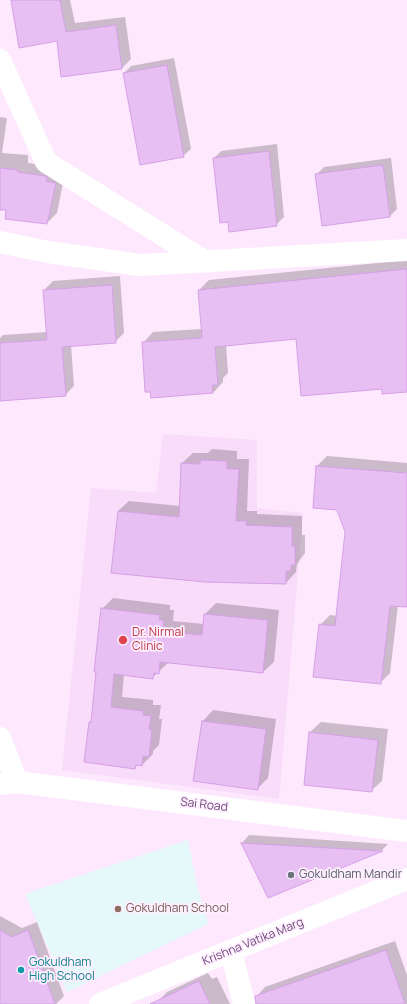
<!DOCTYPE html>
<style>
body{margin:0}
canvas{display:block;background:#fde8fd}
</style>
<canvas width="407" height="1004"></canvas>
<script>
const c = document.querySelector('canvas').getContext('2d');
c.lineJoin = 'round';
function fillPath(path, color) { c.fillStyle = color; c.fill(path, 'evenodd'); }
const toPath = rows => new Path2D(rows.map(r => 'M' + r).join(''));
function strokePath(path, color, width, dash) { c.strokeStyle = color; c.lineWidth = width; c.lineCap = dash ? 'butt' : 'round'; c.setLineDash(dash || []); c.stroke(path); }
function label(font, color, halo, rows, align = 'center') {
  c.font = font + ' Manrope,sans-serif'; c.lineWidth = 3.5; c.setLineDash([]); c.textBaseline = 'middle'; c.strokeStyle = halo; c.fillStyle = color; for (const [text, x, y, turn = 0] of rows) {
    c.save(); c.translate(x, y); c.rotate((+turn || 0) * Math.PI / 180); c.textAlign = isNaN(turn) ? turn : align; if (halo) c.strokeText(text, 0, 0); c.fillText(text, 0, 0); c.restore();
  }
}
const residential = toPath([
 [163,434,257,440,257,508,303,513,279,799,62,770,91,488,156,493]
]);
const education = toPath([
 [188,840,197,885,208,924,67,992,25,894]
]);
const shadow = toPath([
 [12,0,70,0,75,23,125,17,131,59,122,68,58,40],
 [174,58,191,149,183,156,124,73,131,66],
 [0,117,7,118,2,153,28,155,28,163,56,167,65,173,57,213,47,223,7,209,0,208],
 [277,144,284,217,276,225,229,221,214,158,221,151],
 [391,158,397,209,390,216,316,175,324,167],
 [407,260,407,391,383,388,297,338,226,345,228,373,223,378,223,382,213,393,143,343,153,332,202,329,199,290,209,280],
 [120,276,124,333,115,342,71,345,74,386,65,395,0,400,0,338,3,335,47,332,44,290,53,281],
 [212,449,237,451,237,459,249,459,247,511,257,511,257,514,302,516,302,535,305,535,305,553,297,564,296,572,286,583,118,511,129,501,180,506,182,463,193,453,208,453],
 [327,456,407,463,407,605,398,605,390,673,380,683,320,625,330,615,337,616,346,532,337,509,314,507,317,466],
 [113,598,170,605,170,610,174,610,173,621,204,624,205,614,216,603,279,610,274,662,263,672,169,662,152,678,124,674,122,697,153,700,153,705,161,705,159,719,162,719,159,745,153,751,153,754,142,765,138,764,135,767,90,723,92,720,102,609],
 [213,710,276,719,268,778,257,789,195,781,203,721],
 [321,722,388,729,382,781,371,791,310,732],
 [249,835,388,844,382,850,269,897,242,843],
 [0,916,22,928,37,922,64,996,56,1004,0,1004],
 [395,941,407,975,407,1004,257,1004,256,997,265,987],
 [208,973,212,979,217,977,230,1004,159,1004,158,1001,167,992]
]);
const building = toPath([
 [11,0,60,0,66,32,116,25,122,69,61,77,57,41,19,48,11,0],
 [167,65,184,157,140,165,123,73,167,65],
 [269,151,277,226,229,232,228,222,220,223,213,158,269,151],
 [383,165,390,217,322,226,315,174,383,165],
 [0,168,18,170,18,172,45,176,47,177,46,181,56,183,47,224,5,219,6,210,0,210,0,168],
 [407,269,407,392,382,394,382,389,301,396,296,339,215,347,218,385,212,385,213,393,151,398,150,392,145,392,142,342,202,338,198,290,407,269],
 [112,285,116,343,62,347,66,396,0,401,0,343,47,340,43,290,112,285],
 [200,460,227,461,227,469,239,469,236,521,247,521,246,525,292,527,292,546,295,546,295,565,291,565,291,571,286,571,286,584,205,582,111,573,118,511,179,517,181,463,200,464,200,460],
 [316,466,407,473,407,607,390,606,381,684,313,677,319,624,335,626,345,532,337,510,313,508,316,466],
 [101,608,160,615,159,620,164,620,163,631,202,635,204,614,268,620,263,673,160,662,159,674,154,673,153,679,114,674,111,707,143,711,143,715,151,716,149,729,152,730,149,757,143,756,142,766,136,765,135,769,84,762,89,722,91,722,96,672,94,672,101,608],
 [202,721,266,729,258,790,193,781,202,721],
 [309,732,378,740,372,792,304,785,309,732],
 [241,843,383,851,268,898,241,843],
 [0,930,12,937,28,930,55,1004,0,1004,0,930],
 [386,950,405,1004,256,1004,255,996,386,950],
 [199,981,210,1004,150,1004,199,981]
]);
const street = toPath([
 [0,60,46,162,206,262],
 [0,242,48,252,140,265,407,250],
 [0,738,17,782],
 [0,784,17,782,407,831],
 [231,951,244,1004]
]);
const secondary = toPath([
 [100,1004,407,879]
]);
const markers = [
 [123,640,5,"#e0444e"],
 [291,875,4,"#6b7280"],
 [118,909,4,"#8d6e63"],
 [21,970,4,"#0f9aa8"]
];
const healthNames = [
 ["Dr. Nirmal",132,633],
 ["Clinic",132,647]
];
const streetNames = [
 ["Sai Road",204,805,7],
 ["Krishna Vatika Marg",253,942,-22]
];
const worshipNames = [
 ["Gokuldham Mandir",299,875]
];
const educationNames = [
 ["Gokuldham School",126,909]
];
const cultureNames = [
 ["Gokuldham",29,963],
 ["High School",29,977]
];
fillPath(residential, '#f9dcfa');
fillPath(education, '#e5f9fa');
fillPath(shadow, '#0003');
fillPath(building, '#e8bff3');
strokePath(building, '#d69fe7', 1);
strokePath(street, '#fff', 22);
strokePath(secondary, '#fff', 22);
for (const [x, y, r, color] of markers) { const dot = new Path2D(); dot.arc(x, y, r, 0, 2 * Math.PI); c.fillStyle = color; c.fill(dot); strokePath(dot, '#ffefff', 1.5); }
label('12px', '#be3a42', '#ffefff', healthNames, 'left');
label('12px', '#6d4b79', '#ffefff', streetNames);
label('12px', '#5b616d', '#ffefff', worshipNames, 'left');
label('12px', '#785e54', '#ffefff', educationNames, 'left');
label('12px', '#0d838f', '#ffefff', cultureNames, 'left');
</script>
